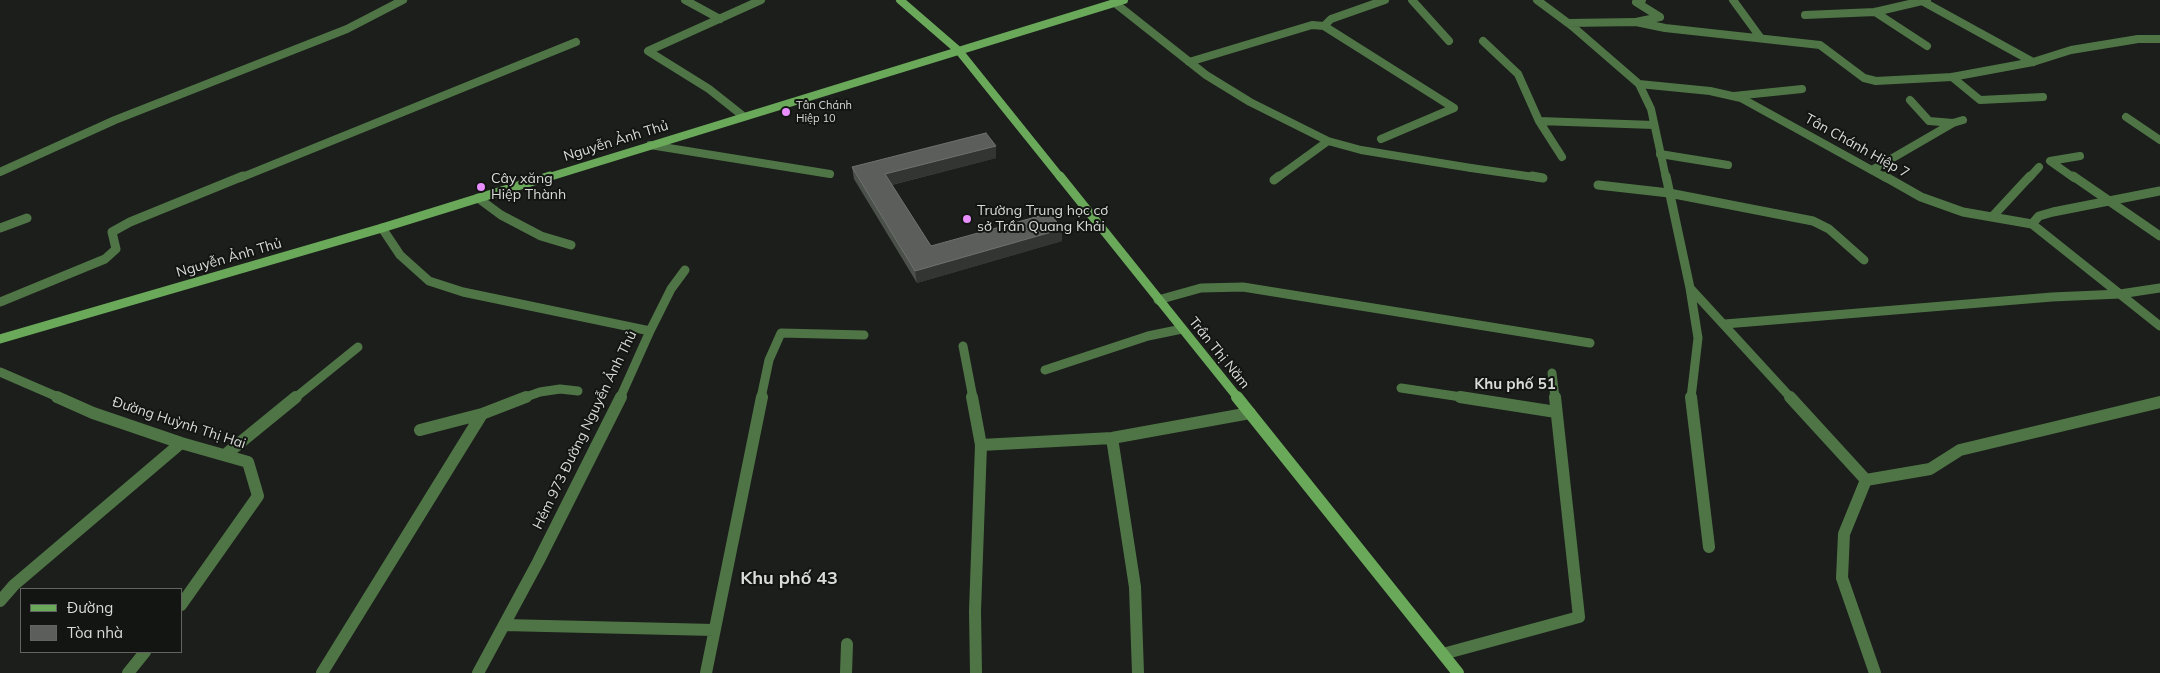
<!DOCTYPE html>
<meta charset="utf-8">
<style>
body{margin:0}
#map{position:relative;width:2160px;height:673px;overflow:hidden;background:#1b1e1a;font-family:Mulish,sans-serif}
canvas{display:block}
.legend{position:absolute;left:20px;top:588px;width:162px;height:65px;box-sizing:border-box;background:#121511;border:1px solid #616461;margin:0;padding:6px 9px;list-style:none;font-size:15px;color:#d8dbd8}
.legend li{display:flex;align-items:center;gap:10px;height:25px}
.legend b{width:25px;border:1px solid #616461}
</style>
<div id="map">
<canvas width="2160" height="673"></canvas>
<ul class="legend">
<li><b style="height:6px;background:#6aa85a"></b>Đường</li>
<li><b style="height:14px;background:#5b5e5a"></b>Tòa nhà</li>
</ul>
</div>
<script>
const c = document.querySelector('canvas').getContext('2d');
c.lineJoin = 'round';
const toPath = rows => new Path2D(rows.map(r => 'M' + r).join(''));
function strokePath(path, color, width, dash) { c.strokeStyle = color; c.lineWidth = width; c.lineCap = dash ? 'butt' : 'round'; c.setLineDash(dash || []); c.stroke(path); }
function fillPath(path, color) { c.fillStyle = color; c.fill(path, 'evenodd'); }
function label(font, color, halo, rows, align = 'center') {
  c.font = font + ' Mulish,sans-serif'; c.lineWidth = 4; c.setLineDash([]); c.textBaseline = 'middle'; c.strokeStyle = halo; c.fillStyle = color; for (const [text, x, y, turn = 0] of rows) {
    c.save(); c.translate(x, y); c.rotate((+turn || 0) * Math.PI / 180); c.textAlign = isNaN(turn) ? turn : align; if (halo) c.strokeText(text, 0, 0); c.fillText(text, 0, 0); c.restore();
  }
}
const laneFar2 = toPath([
 [1927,0,1922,1,2033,62],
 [1875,12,1927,46],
 [1805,15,1875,12,1922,1],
 [1636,22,1660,17,1636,2,1642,0],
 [1952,77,1980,100,2043,97],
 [1734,96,1802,89],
 [1910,100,1929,121,1953,123,1963,120],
 [2126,117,2160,140],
 [1660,154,1728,165],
 [1471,168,1541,178],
 [1872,170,1953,123],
 [0,172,115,120,347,29,403,0],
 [2074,178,2050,161,2080,156]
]);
const laneFar1 = toPath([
 [1532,176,1543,178],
 [2073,176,2160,236],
 [1598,185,1669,193],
 [478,198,501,215,541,236,571,245],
 [2032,224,2039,216,2053,212,2160,191],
 [0,228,27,218],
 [1725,324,2052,297,2120,294,2160,288],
 [1045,370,1148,336,1182,329]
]);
const lane = toPath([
 [1875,673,1842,578,1844,534,1866,480,1930,469,1960,450,2160,402]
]);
const streetFar2 = toPath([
 [685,0,720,19],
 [1412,0,1449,41],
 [1537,0,1572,26,1639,84,1710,91,1741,98,1886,178],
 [1733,0,1760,37],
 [1115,3,1206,75,1250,102,1328,141,1361,150,1471,168],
 [1568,23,1636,22,1665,28,1820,45,1864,78,1876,81,1952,77,2033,62,2071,50,2138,39,2160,39],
 [1324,26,1331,19,1385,0],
 [1483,41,1518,74,1539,121,1654,125],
 [1189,62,1312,25,1324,26,1454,108,1381,139],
 [1639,84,1651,109,1666,178],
 [743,116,709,89,648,51,761,0],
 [1539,121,1562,157],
 [650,145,830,174],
 [240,178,576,42],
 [1277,178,1328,141],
 [2029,178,2039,167]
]);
const streetFar1 = toPath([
 [1666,176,1690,288,1791,398],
 [1884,176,1921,197,1963,212,2032,224,2160,326],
 [1274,180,1279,176],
 [1669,193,1813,221,1829,229,1864,260],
 [1992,217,2030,176],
 [382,228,400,255,429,281,463,292,650,331,620,398],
 [1690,288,1698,338,1691,398],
 [1158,300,1201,288,1243,287,1590,343],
 [0,302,105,259,116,249,112,232,130,222,243,176],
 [650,331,671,289,685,270],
 [963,346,973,398],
 [0,372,60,398],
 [1552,373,1555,398],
 [1401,388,1468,398],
 [295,398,358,347],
 [523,398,540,392,560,389,578,391],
 [761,398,769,360,781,333,864,335]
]);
const street = toPath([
 [57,397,93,413,181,443,248,462,258,496,181,605],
 [972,397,981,445],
 [1460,397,1556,412],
 [1691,397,1709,547],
 [1790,397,1866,480],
 [420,430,482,414,526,397],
 [1112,438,1135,587,1138,673],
 [225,455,296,397],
 [0,601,14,585,181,443],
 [504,625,714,630],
 [1443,654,1579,617,1555,397],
 [128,673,145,652],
 [322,673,482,414],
 [478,673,538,562,621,397],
 [706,673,762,397],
 [846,673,847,644],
 [976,673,975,611,981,445,1112,438,1250,413]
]);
const secondaryFar2 = toPath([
 [900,0,959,51,1061,178],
 [546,178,1124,0]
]);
const secondaryFar1 = toPath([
 [1060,176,1238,398],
 [0,339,382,228,550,176]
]);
const secondary = toPath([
 [1237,397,1458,673]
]);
const wall = toPath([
 [996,158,892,185,931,246,1062,241,917,283,854,179,852,167]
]);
const shadedWall = toPath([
 [996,146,996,158,887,186,885,174],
 [1062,229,1062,241,917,283,915,271]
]);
const building = toPath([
 [986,133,996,146,885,174,931,246,1050,213,1062,229,915,271,852,167,986,133]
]);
const markers = [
 [786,112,5,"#e88eff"],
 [481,187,5,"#e88eff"],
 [967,219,5,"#e88eff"]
];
const farPoinames = [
 ["Tân Chánh",796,106],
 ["Hiệp 10",796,119]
];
const streetNames = [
 ["Nguyễn Ảnh Thủ",616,141,-17],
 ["Tân Chánh Hiệp 7",1857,146,29],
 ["Nguyễn Ảnh Thủ",229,258,-16],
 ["Trần Thị Năm",1219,353,51],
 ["Đường Huỳnh Thị Hai",179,423,18],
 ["Hẻm 973 Đường Nguyễn Ảnh Thủ",585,430,-64]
];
const poiNames = [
 ["Cây xăng",491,179],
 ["Hiệp Thành",491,195],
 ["Trường Trung học cơ",977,211],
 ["sở Trần Quang Khải",977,227]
];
const neighbourhoodNames = [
 ["Khu phố 51",1515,384]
];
const nearNeighbourhoodnames = [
 ["Khu phố 43",789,579]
];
strokePath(laneFar2, '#4f7546', 8);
strokePath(laneFar1, '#4f7546', 9);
strokePath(lane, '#4f7546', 12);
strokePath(streetFar2, '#4f7546', 8);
strokePath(streetFar1, '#4f7546', 9);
strokePath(street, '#4f7546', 12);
strokePath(secondaryFar2, '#6aa85a', 8);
strokePath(secondaryFar1, '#6aa85a', 9);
strokePath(secondary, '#6aa85a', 12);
fillPath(wall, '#4c504b');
fillPath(shadedWall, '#323531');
fillPath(building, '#5b5e5a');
strokePath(building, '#6e726e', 1);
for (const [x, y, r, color] of markers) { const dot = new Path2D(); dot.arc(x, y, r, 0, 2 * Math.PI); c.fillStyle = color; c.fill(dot); strokePath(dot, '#121511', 2); }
label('11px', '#d8dbd8', '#121511', farPoinames, 'left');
label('14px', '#d8dbd8', '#121511', streetNames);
label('14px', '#d8dbd8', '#121511', poiNames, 'left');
label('bold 15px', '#d8dbd8', '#121511', neighbourhoodNames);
label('bold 18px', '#d8dbd8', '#121511', nearNeighbourhoodnames);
</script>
